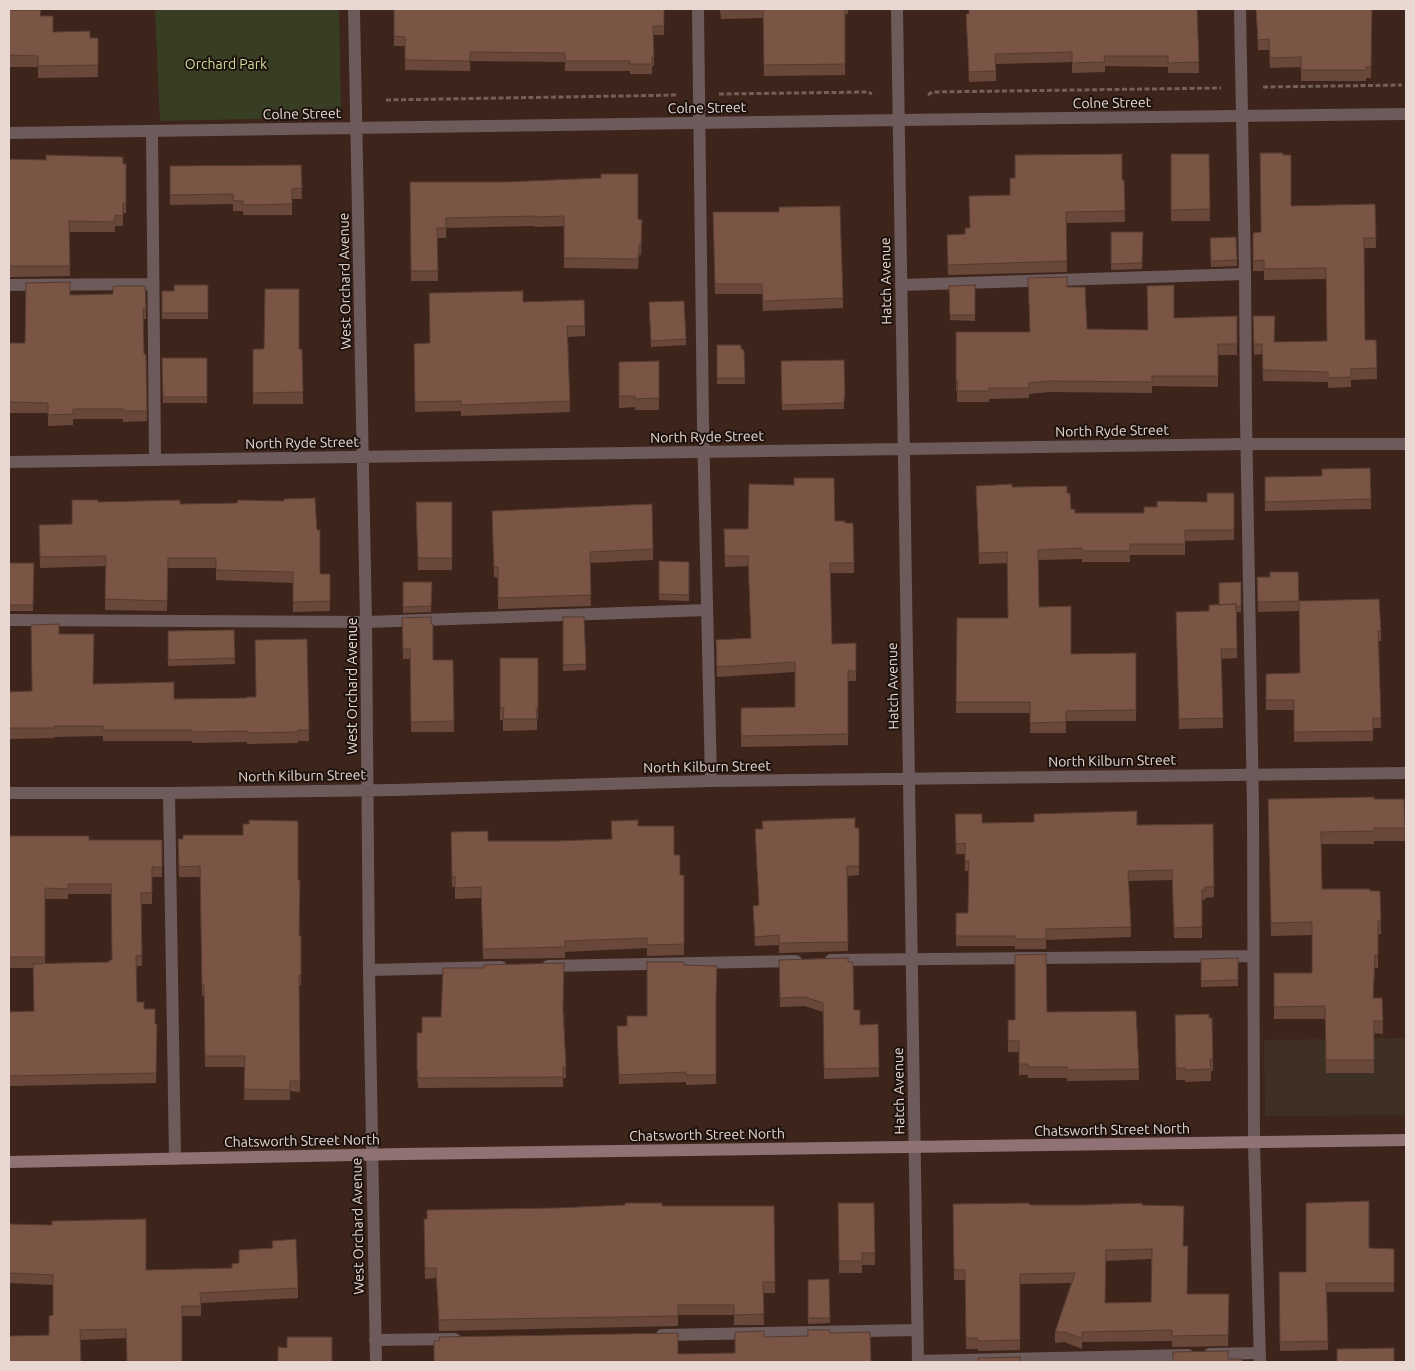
<!DOCTYPE html>
<style>
body{margin:0}
#map{position:relative;width:1415px;height:1371px;overflow:hidden;background:#3e251b;font-family:Ubuntu,sans-serif}
canvas{display:block}
.frame{position:absolute;inset:0;border:10px solid #e8d8d1;pointer-events:none}
</style>
<div id="map">
<canvas width="1415" height="1371"></canvas>
<div class="frame"></div>
</div>
<script>
const c = document.querySelector('canvas').getContext('2d');
c.lineJoin = 'round';
function fillPath(path, color) { c.fillStyle = color; c.fill(path, 'evenodd'); }
const toPath = rows => new Path2D(rows.map(r => 'M' + r).join(''));
function strokePath(path, color, width, dash) { c.strokeStyle = color; c.lineWidth = width; c.lineCap = dash ? 'butt' : 'round'; c.setLineDash(dash || []); c.stroke(path); }
function label(font, color, halo, rows, align = 'center') {
  c.font = font + ' Ubuntu,sans-serif'; c.lineWidth = 4; c.setLineDash([]); c.textBaseline = 'middle'; c.strokeStyle = halo; c.fillStyle = color; for (const [text, x, y, turn = 0] of rows) {
    c.save(); c.translate(x, y); c.rotate((+turn || 0) * Math.PI / 180); c.textAlign = isNaN(turn) ? turn : align; if (halo) c.strokeText(text, 0, 0); c.fillText(text, 0, 0); c.restore();
  }
}
const industrial = toPath([
 [1406,1038,1406,1115,1265,1116,1264,1040]
]);
const green = toPath([
 [155,9,339,9,341,117,160,121]
]);
const path = toPath([
 [1263,87,1402,85],
 [719,94,868,92,872,94],
 [928,95,932,92,1221,88],
 [386,100,678,95]
]);
const lane = toPath([
 [698,9,703,426,711,781],
 [1240,9,1245,274,1246,418,1253,808,1254,1143,1260,1362],
 [152,131,155,460],
 [9,285,153,284],
 [901,285,1245,274],
 [9,620,366,622,707,610],
 [169,793,175,1159],
 [831,960,1253,956],
 [548,966,796,961],
 [369,970,501,967],
 [662,1335,917,1330],
 [375,1340,455,1339],
 [1210,1354,1260,1353],
 [918,1361,1188,1355]
]);
const street = toPath([
 [354,9,366,622,369,970,376,1362],
 [897,9,918,1362],
 [9,133,899,120,1406,114],
 [9,462,1246,444,1406,444],
 [9,793,169,793,394,790,711,781,1406,773]
]);
const secondary = toPath([
 [9,1162,403,1154,1406,1140]
]);
const wall = toPath([
 [394,9,664,9,664,35,653,35,654,66,652,66,652,74,630,74,630,71,565,71,565,62,470,61,470,71,405,70,405,46,394,46],
 [720,9,848,9,848,14,845,14,845,75,764,76,763,18,721,19],
 [1197,9,1199,73,1168,73,1168,67,1105,66,1105,72,1072,73,1072,62,996,64,996,81,969,82,966,14],
 [1256,9,1372,9,1371,78,1366,78,1366,81,1301,81,1301,67,1270,68,1269,50,1258,50],
 [9,10,41,16,53,32,90,38,98,38,98,77,38,78,38,67,9,67],
 [1171,154,1209,154,1210,221,1171,221],
 [1015,155,1124,180,1125,222,1066,223,1067,272,948,275,947,245,965,234,970,228,1010,195,1015,178],
 [9,159,126,164,126,213,123,213,123,226,115,226,115,232,69,232,70,276,9,277],
 [301,165,302,199,292,199,292,215,243,215,243,211,233,211,233,204,170,205,170,166],
 [410,182,638,219,642,230,641,255,639,255,638,269,564,268,564,226,535,227,534,226,446,228,446,238,437,238,438,281,411,281],
 [1375,204,1376,248,1364,248,1365,340,1376,340,1377,379,1351,380,1351,387,1328,388,1328,382,1263,381,1262,354,1254,355,1253,316,1275,342,1327,341,1326,279,1264,280,1264,271,1253,271,1253,233,1261,232,1291,206],
 [713,212,843,298,843,308,763,311,762,294,715,294],
 [1111,232,1143,232,1142,269,1111,270],
 [1236,237,1237,266,1211,267,1210,238],
 [208,285,208,319,162,319,162,291,174,291],
 [975,285,975,321,950,320,949,286],
 [145,286,146,319,143,319,144,354,146,354,147,421,123,422,123,419,73,419,73,425,48,426,48,413,9,413,9,343,25,343,70,295,113,294],
 [1067,287,1087,329,1148,330,1174,318,1237,316,1237,355,1218,355,1218,387,1152,386,1152,393,1049,392,1029,394,1029,398,989,399,989,402,957,402,957,391,956,391,956,332,1030,332],
 [523,302,585,326,585,336,568,337,570,412,461,416,461,411,415,412,414,344,430,343],
 [649,308,686,339,686,345,651,347],
 [717,345,744,350,745,384,717,384],
 [253,349,302,349,303,404,253,404],
 [162,358,207,358,207,403,163,403],
 [844,360,845,401,844,401,844,409,782,410,781,361],
 [659,361,659,410,635,410,635,407,619,408,619,362],
 [1370,468,1371,509,1265,511,1265,477,1322,476],
 [976,486,1012,487,1067,493,1071,509,1075,513,1144,513,1157,507,1207,502,1234,493,1234,540,1185,541,1185,555,1130,555,1130,562,1082,562,1082,559,1038,560,1039,607,1071,654,1136,653,1136,721,1066,721,1066,733,1030,733,1030,713,956,713,957,618,1008,618,1007,563,979,564],
 [98,502,180,504,320,574,330,574,330,611,293,612,293,583,216,580,216,568,168,568,167,611,105,610,106,566,40,568,39,525,72,524],
 [452,502,452,570,418,570,416,514],
 [492,521,653,549,653,560,590,563,591,606,498,609,498,578,494,577],
 [835,521,845,523,853,523,854,573,830,573,832,644,856,643,856,681,848,681,848,745,741,747,741,708,795,707,795,672,717,677,716,650,751,638,748,566,725,567,724,539,748,529],
 [659,561,689,562,689,601,659,600],
 [9,563,34,563,33,611,9,611],
 [1257,577,1299,601,1381,631,1381,641,1379,641,1381,728,1373,728,1373,741,1294,742,1294,710,1266,710,1266,674,1300,673,1299,611,1258,612],
 [403,582,432,582,431,612,403,613],
 [1241,582,1241,612,1237,612,1237,658,1221,659,1223,728,1179,729,1176,622,1209,611,1219,605],
 [563,617,586,664,586,670,563,671],
 [402,618,431,624,433,660,453,660,454,732,411,732,410,659,403,659],
 [234,630,235,664,168,666,168,631],
 [59,634,93,684,174,699,247,698,256,697,307,639,309,741,298,741,298,743,247,744,247,742,192,743,192,741,103,741,103,736,54,737,54,738,9,739,9,692,32,691],
 [500,658,538,658,538,719,537,719,537,730,503,731,503,720,500,720],
 [1374,799,1404,799,1405,841,1374,841,1374,844,1321,844,1322,889,1380,891,1381,934,1378,934,1378,968,1375,968,1373,998,1382,998,1383,1034,1374,1033,1374,1073,1326,1073,1325,1019,1274,1019,1274,973,1312,973,1312,935,1271,936,1268,812],
 [611,821,638,826,674,855,680,875,684,875,684,955,647,956,647,948,565,952,565,958,483,959,481,898,455,899,455,887,452,887,451,832,488,841,555,841,612,839],
 [762,821,859,828,859,875,847,876,848,951,779,953,779,945,755,946,753,906,759,905,755,829,762,829],
 [982,823,1137,825,1213,824,1214,897,1205,898,1205,900,1202,900,1202,938,1174,938,1172,880,1129,881,1131,937,1046,940,1046,949,1015,949,1015,946,956,946,956,913,968,913,968,871,965,871,965,854,956,854,955,825],
 [9,836,89,840,162,840,162,877,152,877,152,904,141,904,142,966,137,966,137,1002,155,1024,157,1024,156,1083,9,1086,9,1012,34,1011,33,968,9,968],
 [68,894,111,894,112,960,109,962,45,963,45,899,68,899],
 [178,839,298,880,301,975,301,985,299,985,300,1092,290,1091,290,1100,244,1100,245,1067,205,1067,204,996,202,996,200,877,179,877],
 [1238,958,1238,986,1201,987,1201,959],
 [779,960,848,962,854,1010,860,1025,878,1024,879,1077,824,1079,823,1012,805,1006,780,1007],
 [684,965,717,975,716,1003,716,1084,686,1085,686,1082,619,1084,617,1035,627,1026,647,1016],
 [1047,1012,1139,1069,1139,1080,1067,1081,1067,1078,1028,1078,1028,1075,1019,1075,1019,1052,1008,1052,1008,1020,1015,1020],
 [564,1013,566,1078,563,1078,563,1087,418,1088,418,1081,417,1081,417,1033],
 [1175,1015,1213,1059,1213,1071,1211,1071,1211,1081,1185,1082,1185,1080,1176,1080],
 [838,1203,874,1203,875,1265,862,1265,862,1273,839,1273],
 [953,1204,1030,1205,1142,1205,1183,1246,1187,1294,1229,1294,1228,1346,1172,1347,1172,1341,1082,1342,1082,1349,1064,1342,1055,1343,1055,1332,1071,1283,1020,1284,1020,1350,978,1351,978,1349,966,1349,965,1280,954,1280],
 [1151,1259,1151,1302,1105,1303,1106,1261],
 [662,1206,774,1206,775,1293,763,1293,764,1325,734,1325,734,1315,678,1315,678,1326,439,1331,436,1278,425,1279,424,1219],
 [9,1224,146,1270,232,1268,239,1263,239,1250,272,1248,272,1241,298,1288,298,1298,201,1303,201,1316,182,1316,126,1338,80,1340,49,1335,53,1315,53,1285,9,1283],
 [1369,1248,1394,1249,1394,1292,1327,1292,1328,1350,1280,1351,1279,1272,1306,1272],
 [829,1279,830,1323,808,1324,808,1280]
]);
const shadedWall = toPath([
 [1375,955,1375,968,1373,1011,1373,998]
]);
const building = toPath([
 [394,9,664,9,664,26,653,26,654,57,652,57,652,64,630,64,630,61,565,61,565,53,470,52,470,61,405,60,405,37,394,36,394,9],
 [763,9,845,9,845,64,764,65,763,9],
 [969,9,1197,9,1199,62,1168,63,1168,56,1104,56,1105,62,1072,63,1072,52,995,54,996,71,969,72,966,14,969,14,969,9],
 [1256,9,1372,9,1371,67,1366,67,1366,70,1301,70,1301,57,1270,58,1269,39,1258,40,1256,9],
 [9,10,41,10,40,16,53,16,53,32,90,31,90,38,98,38,98,65,38,66,38,56,9,55,9,10],
 [1260,153,1283,153,1283,155,1291,155,1291,206,1375,204,1376,238,1364,238,1365,340,1376,340,1377,368,1351,369,1351,377,1328,378,1328,372,1263,370,1262,344,1254,344,1253,316,1275,316,1274,342,1327,341,1326,268,1264,269,1264,260,1253,261,1253,233,1261,232,1260,153],
 [1122,154,1122,180,1124,180,1125,211,1066,212,1067,261,948,265,947,235,965,234,965,228,970,228,969,196,1010,195,1010,178,1015,178,1015,155,1122,154],
 [1171,154,1209,154,1210,209,1171,210,1171,154],
 [46,155,123,157,123,164,126,164,126,203,123,203,123,216,115,215,115,222,69,221,70,266,9,266,9,159,46,160,46,155],
 [301,165,302,188,292,189,292,204,243,205,243,201,233,201,233,194,170,195,170,166,301,165],
 [601,174,638,174,638,219,642,220,641,245,639,245,638,259,564,258,564,216,535,217,534,216,446,218,446,228,437,228,438,271,411,271,410,182,503,182,601,178,601,174],
 [840,206,843,298,763,301,762,284,715,284,713,212,779,212,779,207,840,206],
 [1111,232,1143,232,1142,263,1111,264,1111,232],
 [1236,237,1237,260,1211,261,1210,238,1236,237],
 [1067,277,1067,287,1085,287,1087,329,1148,330,1147,286,1174,285,1174,318,1237,316,1237,344,1218,344,1218,376,1152,376,1152,382,1049,381,1029,383,1029,388,989,388,989,391,957,391,958,380,956,380,956,332,1030,332,1028,278,1067,277],
 [70,282,70,295,113,294,113,286,145,286,146,309,143,309,144,354,146,354,147,411,123,411,123,409,73,409,73,414,48,415,48,403,9,402,9,343,25,343,26,283,70,282],
 [174,285,208,285,208,313,162,313,162,291,174,291,174,285],
 [975,285,975,315,950,315,949,286,975,285],
 [265,289,299,289,299,349,302,349,303,392,253,393,253,349,264,349,265,289],
 [523,291,523,302,584,300,585,326,567,326,570,401,461,405,461,401,415,402,414,344,430,343,429,293,523,291],
 [684,301,686,339,651,341,649,302,684,301],
 [717,345,741,345,741,349,744,350,745,378,717,378,717,345],
 [162,358,207,358,207,397,163,397,162,358],
 [844,360,845,395,844,395,844,403,782,405,781,361,844,360],
 [659,361,659,398,635,399,635,396,619,396,619,362,659,361],
 [1370,468,1371,499,1265,502,1265,477,1322,476,1322,469,1370,468],
 [794,478,834,478,835,521,845,521,845,523,853,523,854,563,830,563,832,644,856,643,856,671,848,671,848,734,741,736,741,708,795,707,795,662,717,667,716,640,751,638,748,556,725,556,724,529,748,529,749,484,794,485,794,478],
 [1012,484,1012,487,1067,486,1067,493,1070,493,1071,509,1075,509,1075,513,1144,513,1144,507,1157,507,1157,501,1207,502,1207,493,1234,493,1234,530,1185,530,1185,544,1130,544,1130,551,1082,551,1082,548,1038,550,1039,607,1071,606,1071,654,1136,653,1136,710,1066,711,1066,722,1030,723,1030,702,956,702,957,618,1008,618,1007,552,979,553,976,486,1012,484],
 [315,498,317,530,320,530,320,574,330,574,330,601,293,602,293,572,216,570,216,558,168,558,167,601,105,599,106,556,40,557,39,525,72,524,72,500,98,500,98,502,180,500,180,504,237,503,238,500,284,501,284,499,315,498],
 [416,502,452,502,452,558,418,558,416,502],
 [652,504,653,549,590,552,591,595,498,598,498,567,494,567,492,511,652,504],
 [659,561,689,562,689,595,659,594,659,561],
 [9,563,34,563,33,605,9,605,9,563],
 [1270,572,1298,572,1299,601,1379,599,1381,631,1378,631,1381,718,1373,718,1373,731,1294,732,1294,700,1266,700,1266,674,1300,673,1299,601,1258,602,1257,577,1270,577,1270,572],
 [403,582,432,582,431,606,403,607,403,582],
 [1241,582,1241,606,1237,607,1236,604,1219,605,1219,583,1241,582],
 [1236,604,1237,649,1221,649,1223,718,1179,719,1176,612,1209,611,1209,605,1236,604],
 [431,617,431,624,433,624,433,660,453,660,454,721,411,722,410,649,403,649,402,618,431,617],
 [563,617,584,617,586,664,563,665,563,617],
 [59,624,59,634,94,634,93,684,174,682,174,699,247,698,247,697,256,697,255,640,307,639,309,730,298,730,298,732,247,733,247,731,192,732,192,730,103,730,103,726,54,726,54,728,9,728,9,692,32,691,31,625,59,624],
 [234,630,235,658,168,660,168,631,234,630],
 [500,658,538,658,538,708,536,708,537,719,503,719,504,708,500,708,500,658],
 [1374,797,1374,799,1404,799,1405,828,1374,828,1374,831,1321,832,1322,889,1370,889,1370,891,1380,891,1381,921,1378,921,1378,955,1375,955,1373,998,1382,998,1383,1021,1374,1021,1374,1060,1326,1060,1325,1006,1274,1007,1274,973,1312,973,1312,922,1271,923,1268,799,1374,797],
 [1137,811,1137,825,1213,824,1214,887,1204,887,1205,890,1202,890,1202,927,1174,928,1172,870,1128,871,1131,927,1046,929,1046,939,1015,939,1015,936,956,936,956,913,968,913,969,861,965,861,965,843,956,844,955,814,982,814,982,823,1034,822,1034,814,1137,811],
 [855,818,855,828,859,828,859,866,847,866,848,942,779,943,779,935,755,937,753,906,759,905,755,829,763,829,762,821,855,818],
 [249,820,298,821,298,880,300,880,299,936,301,936,301,975,299,975,300,1081,290,1081,290,1090,244,1089,245,1056,205,1056,204,985,202,985,200,866,179,867,178,839,183,839,183,835,243,835,243,824,249,824,249,820],
 [638,820,638,826,674,826,674,855,680,855,680,875,684,875,684,944,647,945,647,938,565,941,565,947,483,949,481,887,455,888,455,876,452,877,451,832,488,831,488,841,555,841,612,839,611,821,638,820],
 [9,836,89,836,89,840,162,840,162,867,152,867,152,893,141,893,142,955,136,956,137,1002,144,1002,144,1009,155,1009,155,1024,157,1024,156,1073,9,1076,9,1012,34,1011,33,964,109,962,109,960,112,960,111,884,68,884,68,889,45,888,45,957,9,957,9,836],
 [1046,954,1047,1012,1136,1011,1139,1069,1067,1070,1067,1067,1028,1067,1028,1064,1019,1064,1019,1041,1008,1041,1008,1020,1015,1020,1015,955,1046,954],
 [848,958,848,962,853,962,854,1010,860,1010,860,1025,878,1024,879,1068,824,1069,823,1003,805,997,780,998,779,960,848,958],
 [1238,958,1238,980,1201,981,1201,959,1238,958],
 [647,962,684,962,684,965,717,966,716,995,716,1075,686,1075,686,1072,619,1075,617,1026,627,1026,627,1016,647,1016,647,962],
 [564,963,563,1010,566,1067,563,1067,563,1077,418,1078,418,1071,417,1071,417,1033,422,1033,422,1017,441,1017,443,968,484,968,484,965,564,963],
 [1209,1014,1209,1018,1212,1018,1213,1059,1210,1059,1211,1069,1185,1070,1185,1068,1176,1068,1175,1015,1209,1014],
 [1369,1201,1369,1248,1394,1249,1394,1283,1326,1283,1328,1341,1280,1342,1279,1272,1306,1272,1306,1203,1369,1201],
 [625,1203,662,1203,662,1206,774,1206,775,1282,763,1282,764,1314,734,1315,734,1305,678,1305,678,1316,439,1320,436,1268,425,1268,424,1219,427,1219,427,1210,555,1208,625,1205,625,1203],
 [838,1203,874,1203,875,1253,862,1253,862,1261,839,1261,838,1203],
 [1029,1203,1030,1205,1081,1205,1142,1203,1142,1205,1184,1206,1183,1246,1188,1246,1187,1294,1229,1294,1228,1335,1172,1336,1172,1330,1082,1332,1082,1338,1064,1332,1055,1332,1075,1273,1020,1274,1020,1340,978,1341,978,1338,966,1338,965,1270,954,1270,953,1204,1029,1203],
 [1152,1249,1151,1302,1105,1303,1106,1250,1152,1249],
 [146,1219,146,1270,232,1268,232,1264,239,1263,239,1250,273,1248,272,1241,296,1239,298,1288,200,1293,201,1306,182,1306,182,1362,127,1362,126,1329,80,1330,81,1362,9,1362,9,1336,49,1335,49,1316,53,1315,53,1275,9,1273,9,1224,52,1225,52,1221,146,1219],
 [829,1279,830,1318,808,1318,808,1280,829,1279],
 [808,1330,830,1330,830,1333,870,1332,871,1362,434,1362,434,1341,440,1341,439,1337,678,1333,678,1354,735,1353,735,1332,764,1331,764,1337,808,1336,808,1330],
 [287,1337,332,1337,332,1362,278,1362,278,1347,287,1348,287,1337],
 [1394,1348,1394,1362,1337,1362,1337,1349,1394,1348],
 [1228,1351,1228,1359,1242,1359,1242,1362,1173,1362,1173,1352,1228,1351],
 [1020,1357,1020,1362,978,1362,978,1358,1020,1357]
]);
const parkNames = [
 ["Orchard Park",226,64]
];
const streetNames = [
 ["Colne Street",1112,103,-1],
 ["Colne Street",707,108,-1],
 ["Colne Street",302,114,-1],
 ["West Orchard Avenue",345,281,-91],
 ["Hatch Avenue",886,281,-91],
 ["North Ryde Street",1112,431,-1],
 ["North Ryde Street",707,437,-1],
 ["North Ryde Street",302,443,-1],
 ["West Orchard Avenue",352,686,-90],
 ["Hatch Avenue",893,686,-91],
 ["North Kilburn Street",1112,761,-1],
 ["North Kilburn Street",707,767,-1],
 ["North Kilburn Street",302,776,-1],
 ["Hatch Avenue",899,1091,-91],
 ["Chatsworth Street North",1112,1130,-1],
 ["Chatsworth Street North",707,1135,-1],
 ["Chatsworth Street North",302,1141,-1],
 ["West Orchard Avenue",358,1226,-91]
];
fillPath(industrial, '#3e3123');
fillPath(green, '#383e24');
strokePath(path, '#755f56', 3, [5, 2.5]);
strokePath(lane, '#6d5a5b', 12);
strokePath(street, '#6d5a5b', 12);
strokePath(secondary, '#907275', 12);
fillPath(wall, '#69483b');
fillPath(shadedWall, '#553b30');
fillPath(building, '#7a5445');
strokePath(building, '#553b30', 1);
label('14px', '#cddb9b', '#1d120d', parkNames);
label('14px', '#e8d8d1', '#1d120d', streetNames);
</script>
